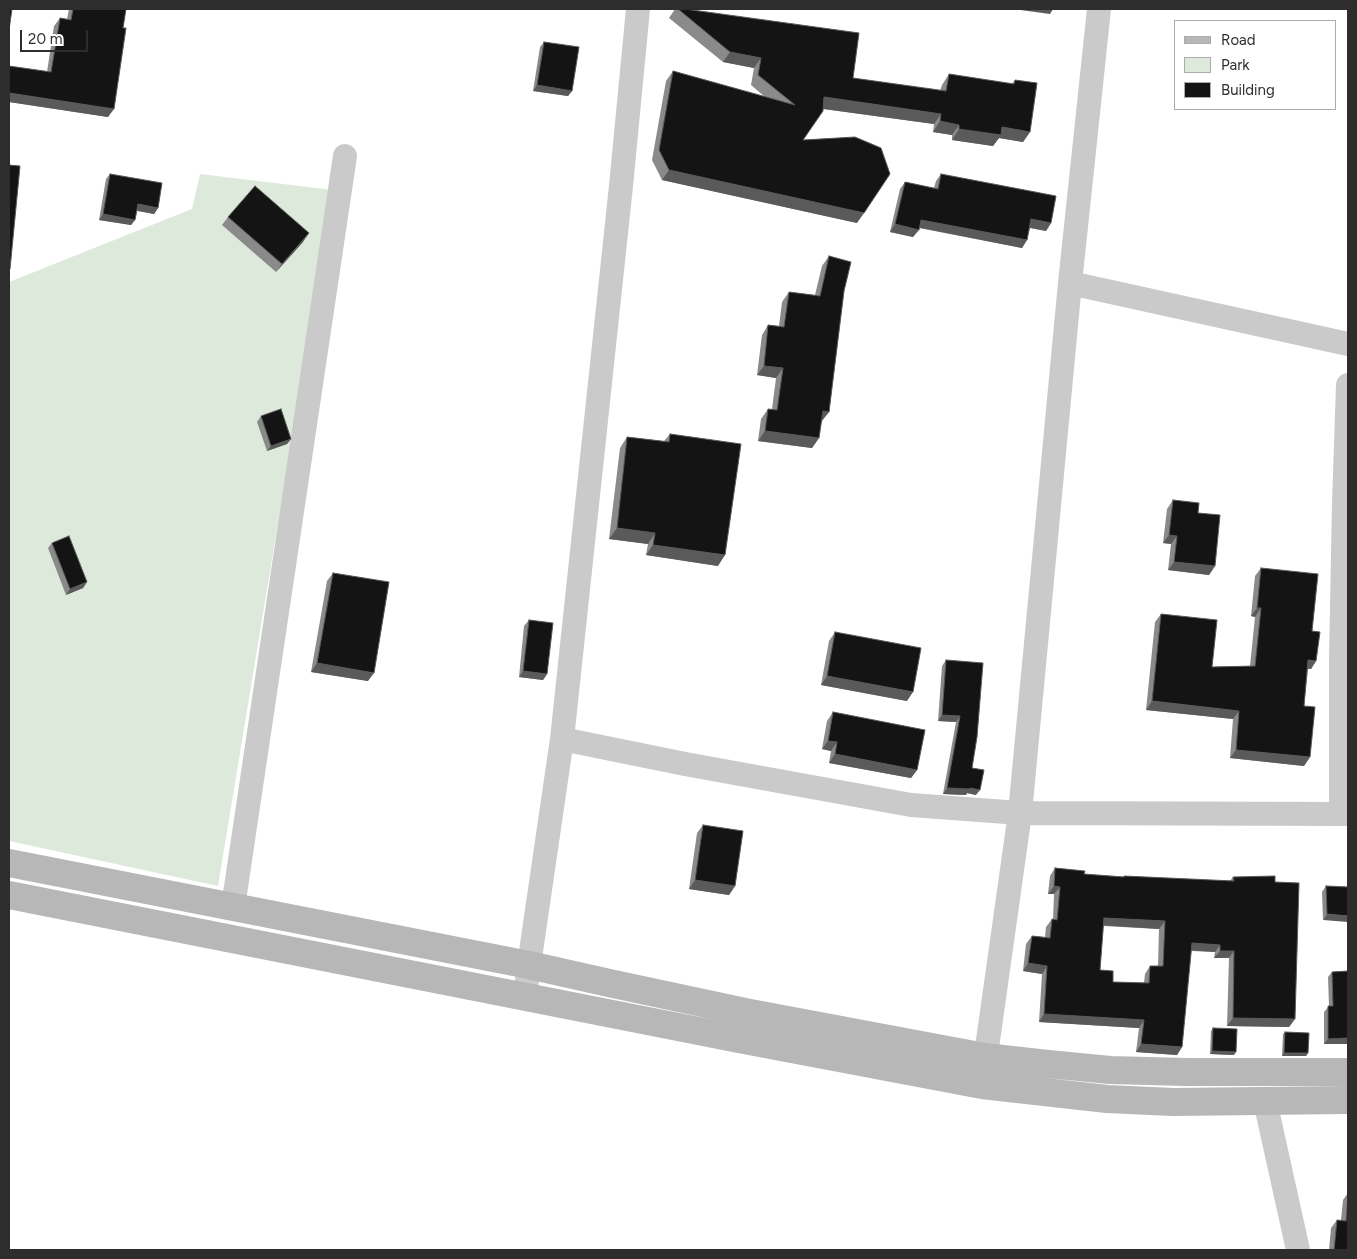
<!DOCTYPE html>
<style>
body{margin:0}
#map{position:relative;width:1357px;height:1259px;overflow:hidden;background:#fff;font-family:Figtree,sans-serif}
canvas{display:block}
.frame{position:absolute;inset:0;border:10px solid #2d2d2d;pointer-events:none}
.legend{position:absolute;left:1174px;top:20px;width:162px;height:90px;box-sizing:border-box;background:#fff;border:1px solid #ababab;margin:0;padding:6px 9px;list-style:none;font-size:15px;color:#2d2d2d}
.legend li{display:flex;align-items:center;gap:10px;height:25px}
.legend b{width:25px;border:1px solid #ababab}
.scale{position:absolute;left:20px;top:30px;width:68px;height:22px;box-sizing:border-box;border:2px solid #2d2d2d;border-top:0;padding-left:6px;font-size:15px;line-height:18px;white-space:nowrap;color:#2d2d2d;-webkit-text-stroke:4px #fff;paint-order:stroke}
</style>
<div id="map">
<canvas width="1357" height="1259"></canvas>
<div class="frame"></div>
<ul class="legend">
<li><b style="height:6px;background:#b7b7b7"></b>Road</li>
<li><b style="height:14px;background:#ddeadb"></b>Park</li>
<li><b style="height:14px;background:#141414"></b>Building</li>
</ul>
<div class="scale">20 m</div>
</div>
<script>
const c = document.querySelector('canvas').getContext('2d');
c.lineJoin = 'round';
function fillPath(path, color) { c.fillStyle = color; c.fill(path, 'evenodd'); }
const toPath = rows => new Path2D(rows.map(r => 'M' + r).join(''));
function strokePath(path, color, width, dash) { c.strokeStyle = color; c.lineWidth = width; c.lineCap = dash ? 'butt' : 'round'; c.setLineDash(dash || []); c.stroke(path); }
const green = toPath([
 [200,174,333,190,218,886,9,841,9,282,192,209]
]);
const street = toPath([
 [1070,283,1348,344],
 [562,739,685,764,911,805,1020,813,1348,814],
 [1341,814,1341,660,1344,503,1348,385],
 [233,907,345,156],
 [525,996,529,965,562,739,621,186,638,9],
 [983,1076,1020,813,1070,283,1099,9],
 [1265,1101,1298,1250]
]);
const secondary = toPath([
 [9,863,529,965,609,983,745,1012,985,1057,1048,1064,1110,1070,1186,1072,1348,1072],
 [9,895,739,1039,982,1085,1107,1099,1173,1102,1348,1100]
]);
const wall = toPath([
 [69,9,126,9,108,117,9,102,9,66,47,72,54,26,60,18,67,19],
 [675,9,685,9,853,78,940,91,942,85,949,74,1012,84,1015,80,1030,132,1023,142,999,138,993,146,952,140,952,135,933,132,934,124,823,109,803,140,857,223,662,180,652,160,666,81,673,71,765,97,751,85,754,68,723,62,669,18],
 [544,42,572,91,568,96,533,91,540,47],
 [110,174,158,208,154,214,137,211,135,220,131,225,99,220,106,179],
 [941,174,1051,223,1046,231,1030,228,1027,240,1022,248,919,228,913,237,890,232,900,189,905,182,934,188,936,181],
 [228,217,303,242,276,272,222,225],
 [829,256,844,291,829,412,821,421,819,438,812,448,758,441,761,419,768,409,772,409,776,378,757,375,762,335,768,325,779,326,782,302,789,292,815,295,822,266],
 [261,416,291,439,287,444,267,451,257,422],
 [670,434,718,566,646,555,648,544,609,539,620,448,627,437,664,441],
 [1173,500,1198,513,1215,566,1209,575,1168,570,1171,544,1163,543,1167,509],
 [52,543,87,582,83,588,66,595,48,548],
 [1261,568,1312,631,1316,661,1311,669,1308,669,1304,706,1310,757,1304,766,1230,758,1233,719,1146,710,1155,622,1161,614,1212,667,1250,666,1255,617,1251,616,1255,576],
 [333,573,368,681,311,672,327,581],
 [529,620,547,674,543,680,519,677,524,626],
 [835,632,907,701,821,685,829,641],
 [946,660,972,768,976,795,967,793,966,795,943,794,956,722,938,721,942,666],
 [833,712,917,770,911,778,829,763,831,751,822,749,827,721],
 [703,825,735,886,729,895,689,889,697,833],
 [1055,868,1084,874,1123,877,1124,876,1230,881,1233,877,1275,882,1295,1019,1289,1027,1227,1026,1229,958,1214,958,1215,952,1191,951,1182,1047,1177,1055,1136,1052,1139,1028,1039,1022,1042,974,1023,971,1026,944,1032,936,1045,937,1046,927,1052,919,1053,920,1054,894,1048,894,1050,876],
 [1103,926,1159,929,1158,966,1150,966,1145,974,1144,983,1113,982,1100,970],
 [1326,886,1348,887,1323,920,1322,892],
 [1348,971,1348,1044,1324,1044,1324,1012,1329,1006,1328,977,1332,972],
 [1213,1028,1234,1055,1210,1054,1211,1031],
 [1285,1032,1308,1053,1306,1056,1282,1056,1283,1034],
 [1348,1193,1348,1250,1329,1250,1331,1228,1337,1220,1341,1220,1343,1200]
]);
const shadedWall = toPath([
 [1013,9,1053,9,1050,14],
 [730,52,761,58,754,68,723,62],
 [537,85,572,91,568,96,533,91],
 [9,93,114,109,108,117,9,102],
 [824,97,941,114,934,124,817,108],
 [940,121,959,125,952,135,933,132],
 [1002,127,1030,132,1023,142,999,138,993,146,952,140,959,129],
 [669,170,864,213,857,223,662,180],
 [138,204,158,208,154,214,134,210],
 [103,214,135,220,131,225,99,220],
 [1031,219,1051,223,1046,231,1026,227],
 [921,220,1027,240,1022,248,916,227],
 [895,224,919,230,913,237,890,232],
 [309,233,303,242,276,272,282,264],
 [764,366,783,368,776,378,757,375],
 [823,411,829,412,822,421,816,421],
 [765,431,819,438,812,448,758,441],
 [291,439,287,444,267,451,271,446],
 [617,528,655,533,648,544,609,539],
 [1169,535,1177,536,1171,544,1163,543],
 [653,545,725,555,718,566,646,555],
 [1174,562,1215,566,1209,575,1168,570],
 [87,582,83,588,66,595,70,589],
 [1257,608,1261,608,1255,617,1251,616],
 [1308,660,1316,661,1311,669,1303,668],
 [317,663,374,673,368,681,311,672],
 [523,671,547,674,543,680,519,677],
 [827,676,913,692,907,701,821,685],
 [1152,701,1239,711,1233,719,1146,710],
 [942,715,960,716,956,722,938,721],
 [828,741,837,742,831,751,822,749],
 [1236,750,1310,757,1304,766,1230,758],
 [835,754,917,770,911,778,829,763],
 [947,788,970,788,980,790,976,795,967,793,966,795,943,794],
 [695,880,735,886,729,895,689,889],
 [1054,886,1060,887,1054,894,1048,894],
 [1327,914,1348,916,1348,922,1323,920],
 [1104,918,1165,921,1159,929,1098,925],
 [1192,943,1220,945,1215,952,1186,950],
 [1220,951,1234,951,1229,958,1214,958],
 [1028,963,1047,966,1042,974,1023,971],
 [1044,1014,1144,1020,1139,1028,1039,1022],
 [1233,1018,1295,1019,1289,1027,1227,1026],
 [1348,1038,1348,1044,1324,1044,1328,1039],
 [1141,1044,1182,1047,1177,1055,1136,1052],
 [1212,1051,1236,1052,1234,1055,1210,1054],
 [1284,1053,1308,1053,1306,1056,1282,1056]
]);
const building = toPath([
 [9,9,12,9,9,30,9,9],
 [73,9,126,9,123,28,126,28,114,109,9,93,9,66,51,72,60,18,71,20,73,9],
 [678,9,685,9,859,33,853,78,946,91,949,74,1014,84,1015,80,1037,83,1030,132,1002,127,1001,135,959,129,959,125,940,121,941,114,824,97,823,111,803,140,855,137,881,148,890,174,864,213,669,170,659,150,673,71,795,105,758,75,761,58,730,52,678,9],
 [544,42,579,47,572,91,537,85,544,42],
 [9,165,20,166,10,269,9,269,9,165],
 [110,174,162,183,158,208,138,204,135,220,103,214,110,174],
 [941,174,1056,196,1051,223,1031,219,1027,240,921,220,919,230,895,224,905,182,938,189,941,174],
 [255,186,309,233,282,264,228,217,255,186],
 [829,256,851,262,844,291,829,412,823,411,819,438,765,431,768,409,777,410,783,368,764,366,768,325,784,327,789,292,820,296,829,256],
 [281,409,291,439,271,446,261,416,281,409],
 [670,434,741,444,725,555,653,545,655,533,617,528,627,437,669,442,670,434],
 [1173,500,1199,503,1198,513,1220,515,1215,566,1174,562,1177,536,1169,535,1173,500],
 [69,536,87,582,70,589,52,543,69,536],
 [1261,568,1318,574,1312,631,1320,632,1316,661,1308,660,1304,706,1315,707,1310,757,1236,750,1239,711,1152,701,1161,614,1217,620,1212,667,1255,666,1261,608,1257,608,1261,568],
 [333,573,389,582,374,673,317,663,333,573],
 [529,620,553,623,547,674,523,671,529,620],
 [835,632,921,648,913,692,827,676,835,632],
 [946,660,983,663,977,737,972,768,984,770,980,790,970,788,970,789,947,788,960,716,942,715,946,660],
 [833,712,925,730,917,770,835,754,837,742,828,741,833,712],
 [703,825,743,831,735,886,695,880,703,825],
 [1055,868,1085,871,1084,874,1124,877,1124,876,1234,881,1233,877,1275,876,1275,882,1299,883,1295,1019,1233,1018,1234,951,1220,951,1220,945,1192,943,1182,1047,1141,1044,1144,1020,1044,1014,1047,966,1028,963,1032,936,1050,938,1052,919,1057,920,1060,887,1054,886,1055,868],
 [1104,918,1165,921,1163,966,1150,966,1149,983,1113,982,1113,971,1100,970,1104,918],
 [1326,886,1348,887,1348,916,1327,914,1326,886],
 [1348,971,1348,1038,1328,1039,1328,1006,1333,1006,1332,972,1348,971],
 [1213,1028,1237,1029,1236,1052,1212,1051,1213,1028],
 [1285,1032,1309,1033,1308,1053,1284,1053,1285,1032],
 [1348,1196,1348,1250,1334,1250,1337,1220,1346,1221,1348,1196]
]);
fillPath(green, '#ddeadb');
strokePath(street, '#cacaca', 24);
strokePath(secondary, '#b7b7b7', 28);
fillPath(wall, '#8a8a8a');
fillPath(shadedWall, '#5a5a5a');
fillPath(building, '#141414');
strokePath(building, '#5a5a5a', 1);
</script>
